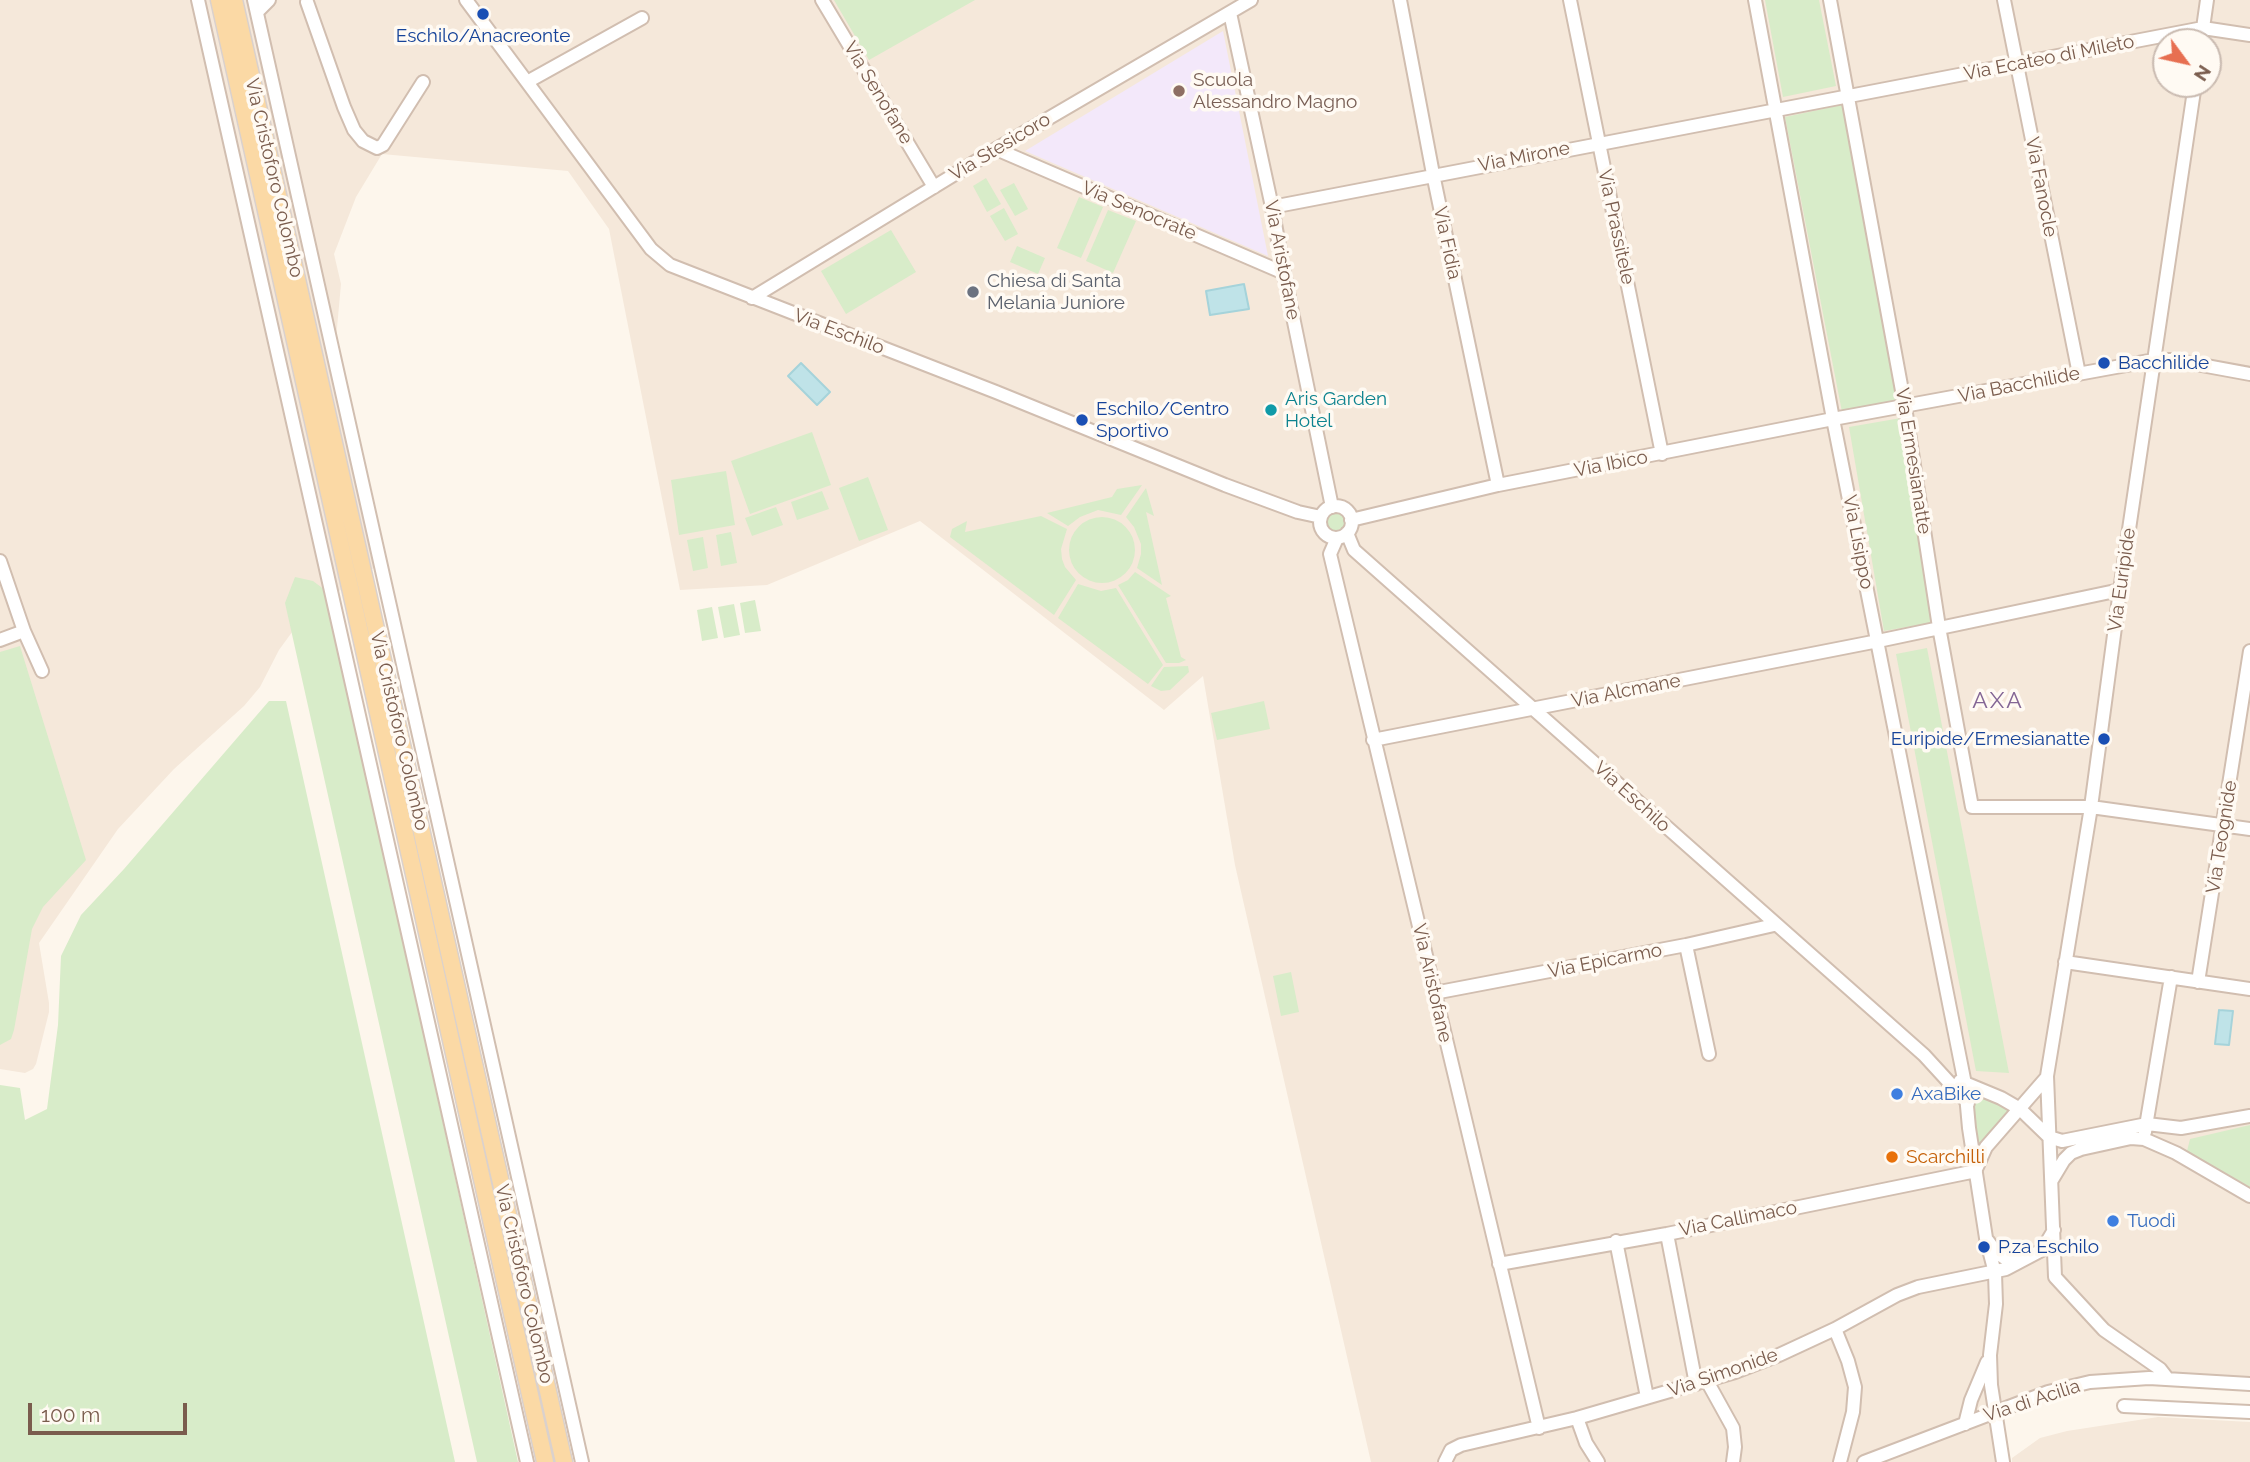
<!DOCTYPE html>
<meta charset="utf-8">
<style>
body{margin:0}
#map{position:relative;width:2250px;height:1462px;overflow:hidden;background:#fdf6ec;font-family:Raleway,sans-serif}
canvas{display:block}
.north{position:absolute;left:2152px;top:28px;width:70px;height:70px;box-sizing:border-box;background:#fffaf3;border:2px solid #cabbb1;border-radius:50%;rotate:123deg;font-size:19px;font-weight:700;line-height:28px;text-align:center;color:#7a5c4d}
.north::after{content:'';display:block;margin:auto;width:24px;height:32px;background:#e76f51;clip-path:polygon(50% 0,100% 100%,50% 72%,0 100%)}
.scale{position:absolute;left:28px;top:1403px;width:159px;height:32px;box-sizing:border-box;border:4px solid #7a5c4d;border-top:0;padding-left:9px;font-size:21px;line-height:24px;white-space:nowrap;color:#7a5c4d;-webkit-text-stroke:5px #fffaf3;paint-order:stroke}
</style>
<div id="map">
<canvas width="2250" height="1462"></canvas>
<div class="north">N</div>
<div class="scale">100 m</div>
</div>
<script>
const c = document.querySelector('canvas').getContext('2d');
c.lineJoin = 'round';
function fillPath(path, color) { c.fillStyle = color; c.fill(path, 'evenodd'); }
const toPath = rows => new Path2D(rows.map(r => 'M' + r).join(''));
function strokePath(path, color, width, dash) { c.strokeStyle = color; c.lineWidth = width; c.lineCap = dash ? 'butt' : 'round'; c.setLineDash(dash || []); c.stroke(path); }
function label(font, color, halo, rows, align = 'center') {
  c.font = font + ' Raleway,sans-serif'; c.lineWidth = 7; c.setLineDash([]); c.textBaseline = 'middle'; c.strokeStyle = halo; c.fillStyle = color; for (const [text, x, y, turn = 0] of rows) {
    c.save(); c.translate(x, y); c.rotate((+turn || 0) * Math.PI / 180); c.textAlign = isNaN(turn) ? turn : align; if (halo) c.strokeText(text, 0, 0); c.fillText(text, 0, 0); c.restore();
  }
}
const residential = toPath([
 [0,0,2250,0,2250,1384,2114,1379,1995,1412,2003,1462,1371,1462,1235,865,1203,676,1164,710,920,521,767,585,680,590,609,229,568,171,382,154,356,197,334,254,341,284,336,339,386,562,355,578,295,628,279,650,260,687,244,706,174,769,118,829,39,943,49,1003,49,1012,36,1064,33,1069,25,1073,0,1069],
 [2166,42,2208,42,2208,84,2166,84],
 [2158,1417,2250,1422,2250,1462,2012,1462,2012,1458,2040,1438,2067,1431]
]);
const education = toPath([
 [1223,31,1268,256,1025,151]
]);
const green = toPath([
 [834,0,975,0,869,60],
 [1765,0,1819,0,1836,86,1783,97],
 [1842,105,1899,400,1842,412,1785,117],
 [986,178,1001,204,987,212,973,186],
 [1014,183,1028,209,1015,216,1000,190],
 [1079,197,1103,207,1081,258,1057,248],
 [1004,208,1018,234,1005,241,990,216],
 [1108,210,1136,221,1113,273,1086,261],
 [891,230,916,272,846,314,821,271],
 [1017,246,1045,258,1038,274,1010,262],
 [1901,418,1935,622,1884,631,1849,427],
 [812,432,831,485,750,514,731,461],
 [726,471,735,525,679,535,671,480],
 [868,477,888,530,859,541,839,488],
 [1142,485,1121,515,1098,510,1080,517,1068,526,1047,513,1112,497,1117,489],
 [1146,488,1154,516,1146,512,1162,585,1137,568,1141,554,1141,544,1134,527,1126,517],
 [822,491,829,509,797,520,791,502],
 [776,507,783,525,752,536,745,518],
 '1323 522a12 12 0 1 1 24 0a12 12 0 1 1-24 0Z',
 [1041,516,1067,529,1061,549,1062,559,1065,567,1076,580,1054,615,950,537,952,529,967,521,965,532],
 '1069 550a33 33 0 1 1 66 0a33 33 0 1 1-66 0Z',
 [731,532,737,563,721,566,716,535],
 [703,537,708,568,693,571,687,540],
 [1135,572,1171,596,1166,598,1181,657,1186,660,1179,663,1166,663,1118,585,1128,580],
 [295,577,313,581,325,590,518,1462,477,1462,285,603],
 [1078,584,1101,591,1116,588,1163,665,1148,684,1058,618],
 [755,600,761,631,745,633,740,603],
 [734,604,740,635,724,638,718,607],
 [712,607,718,638,702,641,697,610],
 [20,646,86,860,43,907,32,929,14,1030,11,1039,0,1045,0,652],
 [1927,648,2009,1073,1976,1071,1896,654],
 [1188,666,1189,672,1170,690,1161,691,1151,686,1164,667],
 [269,701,286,701,455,1462,0,1462,0,1085,20,1088,25,1120,47,1109,58,1025,61,956,81,915,124,869],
 [1264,701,1270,729,1217,740,1211,713],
 [1291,972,1299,1012,1281,1016,1273,976],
 [1985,1096,2011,1107,1979,1145,1972,1108,1976,1099],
 [2250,1125,2250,1187,2187,1151,2190,1139]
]);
const water = toPath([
 [1244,284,1249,309,1210,315,1206,291,1244,284],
 [801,363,830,392,817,405,788,376,801,363],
 [2219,1010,2233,1011,2229,1045,2215,1044,2219,1010]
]);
const minor = toPath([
 [198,0,527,1462],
 [254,0,582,1462],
 [466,0,651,249,670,265,996,392,1225,485,1298,512,1321,517],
 [822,0,934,187],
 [1400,0,1433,174,1498,485],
 [1570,0,1662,454],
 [1755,0,1833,419,1965,1084,1969,1128,1986,1238,1995,1273,1996,1304,1990,1355,1991,1385,2003,1462],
 [1830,0,1905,407,1939,627,1972,807,2091,807,2250,829],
 [2004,0,2079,374],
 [307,2,344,107,354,130,363,141,377,148,383,145,423,82],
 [257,12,269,0],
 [1230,13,1272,207,1284,273,1332,507],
 [2201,42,2207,0],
 [527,82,642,18],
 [996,149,1284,273],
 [1272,207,2203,28,2250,35],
 [752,298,996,149,1251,0],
 '1320 522a16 16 0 1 1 32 0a16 16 0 1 1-32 0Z',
 [1351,520,1498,485,1833,419,2154,360,2174,360,2250,374],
 [1347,533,1354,550,1924,1055,1968,1103],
 [1337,538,1330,554,1539,1428],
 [0,561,24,631,42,671],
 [0,640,24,631],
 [1373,740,1878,641,2120,590],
 [1686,945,1709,1054],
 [2065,962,2250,989],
 [2198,982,2250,651],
 [1434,993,1686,945,1774,925],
 [1960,1081,2001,1098,2020,1109,2049,1137,2062,1141,2147,1124,2181,1128,2250,1116],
 [2145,1132,2171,977],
 [1977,1167,1986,1147,2047,1077],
 [2052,1180,2064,1160,2071,1153,2081,1149,2131,1138,2144,1139,2176,1153,2250,1196],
 [1667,1234,1696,1384],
 [1616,1241,1647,1397],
 [1988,1241,1996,1252,2006,1259,2021,1261],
 [1499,1264,1667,1234,1976,1171],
 [1835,1329,1848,1361,1855,1387,1853,1412,1840,1462],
 [2167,1378,2160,1369,2104,1330,2055,1277,2047,1076,2091,807,2120,590,2195,84],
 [1707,1381,1733,1428,1735,1447,1733,1462],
 [2124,1406,2250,1412],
 [1577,1418,1586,1443,1598,1462],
 [1965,1424,1971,1400,1987,1362],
 [1445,1462,1451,1450,1461,1445,1577,1418,1735,1372,1779,1355,1835,1329,1897,1295,1918,1287,2006,1269,2042,1250,2054,1230],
 [1864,1462,2048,1392,2090,1382,2149,1378,2250,1384]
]);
const major = toPath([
 [219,0,545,1462],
 [234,0,564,1462]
]);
const markers = [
 [483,14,7,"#1a4fb4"],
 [1179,91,7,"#8d6e63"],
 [973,292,7,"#6b7280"],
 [2104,363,7,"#1a4fb4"],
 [1271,410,7,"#0f9aa8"],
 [1082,420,7,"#1a4fb4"],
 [2104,739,7,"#1a4fb4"],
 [1897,1094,7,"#3f7fe0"],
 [1892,1157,7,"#e8710a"],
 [2113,1221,7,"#3f7fe0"],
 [1984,1247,7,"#1a4fb4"]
];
const transitNames = [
 ["Eschilo/Anacreonte",483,36,"center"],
 ["Bacchilide",2118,363],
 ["Eschilo/Centro",1096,409],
 ["Sportivo",1096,431],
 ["Euripide/Ermesianatte",2090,739,"right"],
 ["P.za Eschilo",1998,1247]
];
const streetNames = [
 ["Via Ecateo di Mileto",2049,58,-11],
 ["Via Senofane",878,93,59],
 ["Via Stesicoro",1000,147,-31],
 ["Via Mirone",1524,157,-11],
 ["Via Cristoforo Colombo",274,178,77],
 ["Via Fanocle",2041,187,79],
 ["Via Senocrate",1139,211,23],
 ["Via Prassitele",1616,227,78],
 ["Via Fidia",1447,243,78],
 ["Via Aristofane",1282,260,79],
 ["Via Eschilo",839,332,21],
 ["Via Bacchilide",2019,385,-11],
 ["Via Ermesianatte",1913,461,81],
 ["Via Ibico",1611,464,-11],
 ["Via Lisippo",1858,542,79],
 ["Via Euripide",2122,580,-82],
 ["Via Alcmane",1626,691,-11],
 ["Via Cristoforo Colombo",399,731,77],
 ["Via Eschilo",1632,797,42],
 ["Via Teognide",2222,837,-81],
 ["Via Epicarmo",1605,961,-11],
 ["Via Aristofane",1432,983,77],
 ["Via Callimaco",1738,1219,-11],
 ["Via Cristoforo Colombo",524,1284,77],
 ["Via Simonide",1723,1373,-19],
 ["Via di Acilia",2032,1401,-18]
];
const educationNames = [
 ["Scuola",1193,80],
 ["Alessandro Magno",1193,102]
];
const worshipNames = [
 ["Chiesa di Santa",987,281],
 ["Melania Juniore",987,303]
];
const cultureNames = [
 ["Aris Garden",1285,399],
 ["Hotel",1285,421]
];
const shopNames = [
 ["AxaBike",1911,1094],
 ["Tuodì",2127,1221]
];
const foodNames = [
 ["Scarchilli",1906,1157]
];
const quarterNames = [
 ["AXA",1998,701]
];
fillPath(residential, '#f5e8da');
fillPath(education, '#f3e8fa');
fillPath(green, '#d8ecc9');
fillPath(water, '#bfe3e8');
strokePath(water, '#a5d3da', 2);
strokePath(minor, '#d1beb0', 16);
strokePath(major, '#dad1cd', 19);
strokePath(minor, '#fff', 12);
strokePath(major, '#fbd9a5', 16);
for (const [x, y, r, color] of markers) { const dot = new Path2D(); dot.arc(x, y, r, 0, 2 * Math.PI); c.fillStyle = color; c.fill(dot); strokePath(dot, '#fffaf3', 2.5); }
label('19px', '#164399', '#fffaf3', transitNames, 'left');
label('19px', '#7a5c4d', '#fffaf3', streetNames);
label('19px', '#785e54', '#fffaf3', educationNames, 'left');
label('19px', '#5b616d', '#fffaf3', worshipNames, 'left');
label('19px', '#0d838f', '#fffaf3', cultureNames, 'left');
label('19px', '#366cbe', '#fffaf3', shopNames, 'left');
label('19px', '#c56008', '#fffaf3', foodNames, 'left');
c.letterSpacing = '2px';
label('23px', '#846695', '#fffaf3', quarterNames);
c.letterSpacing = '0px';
</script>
